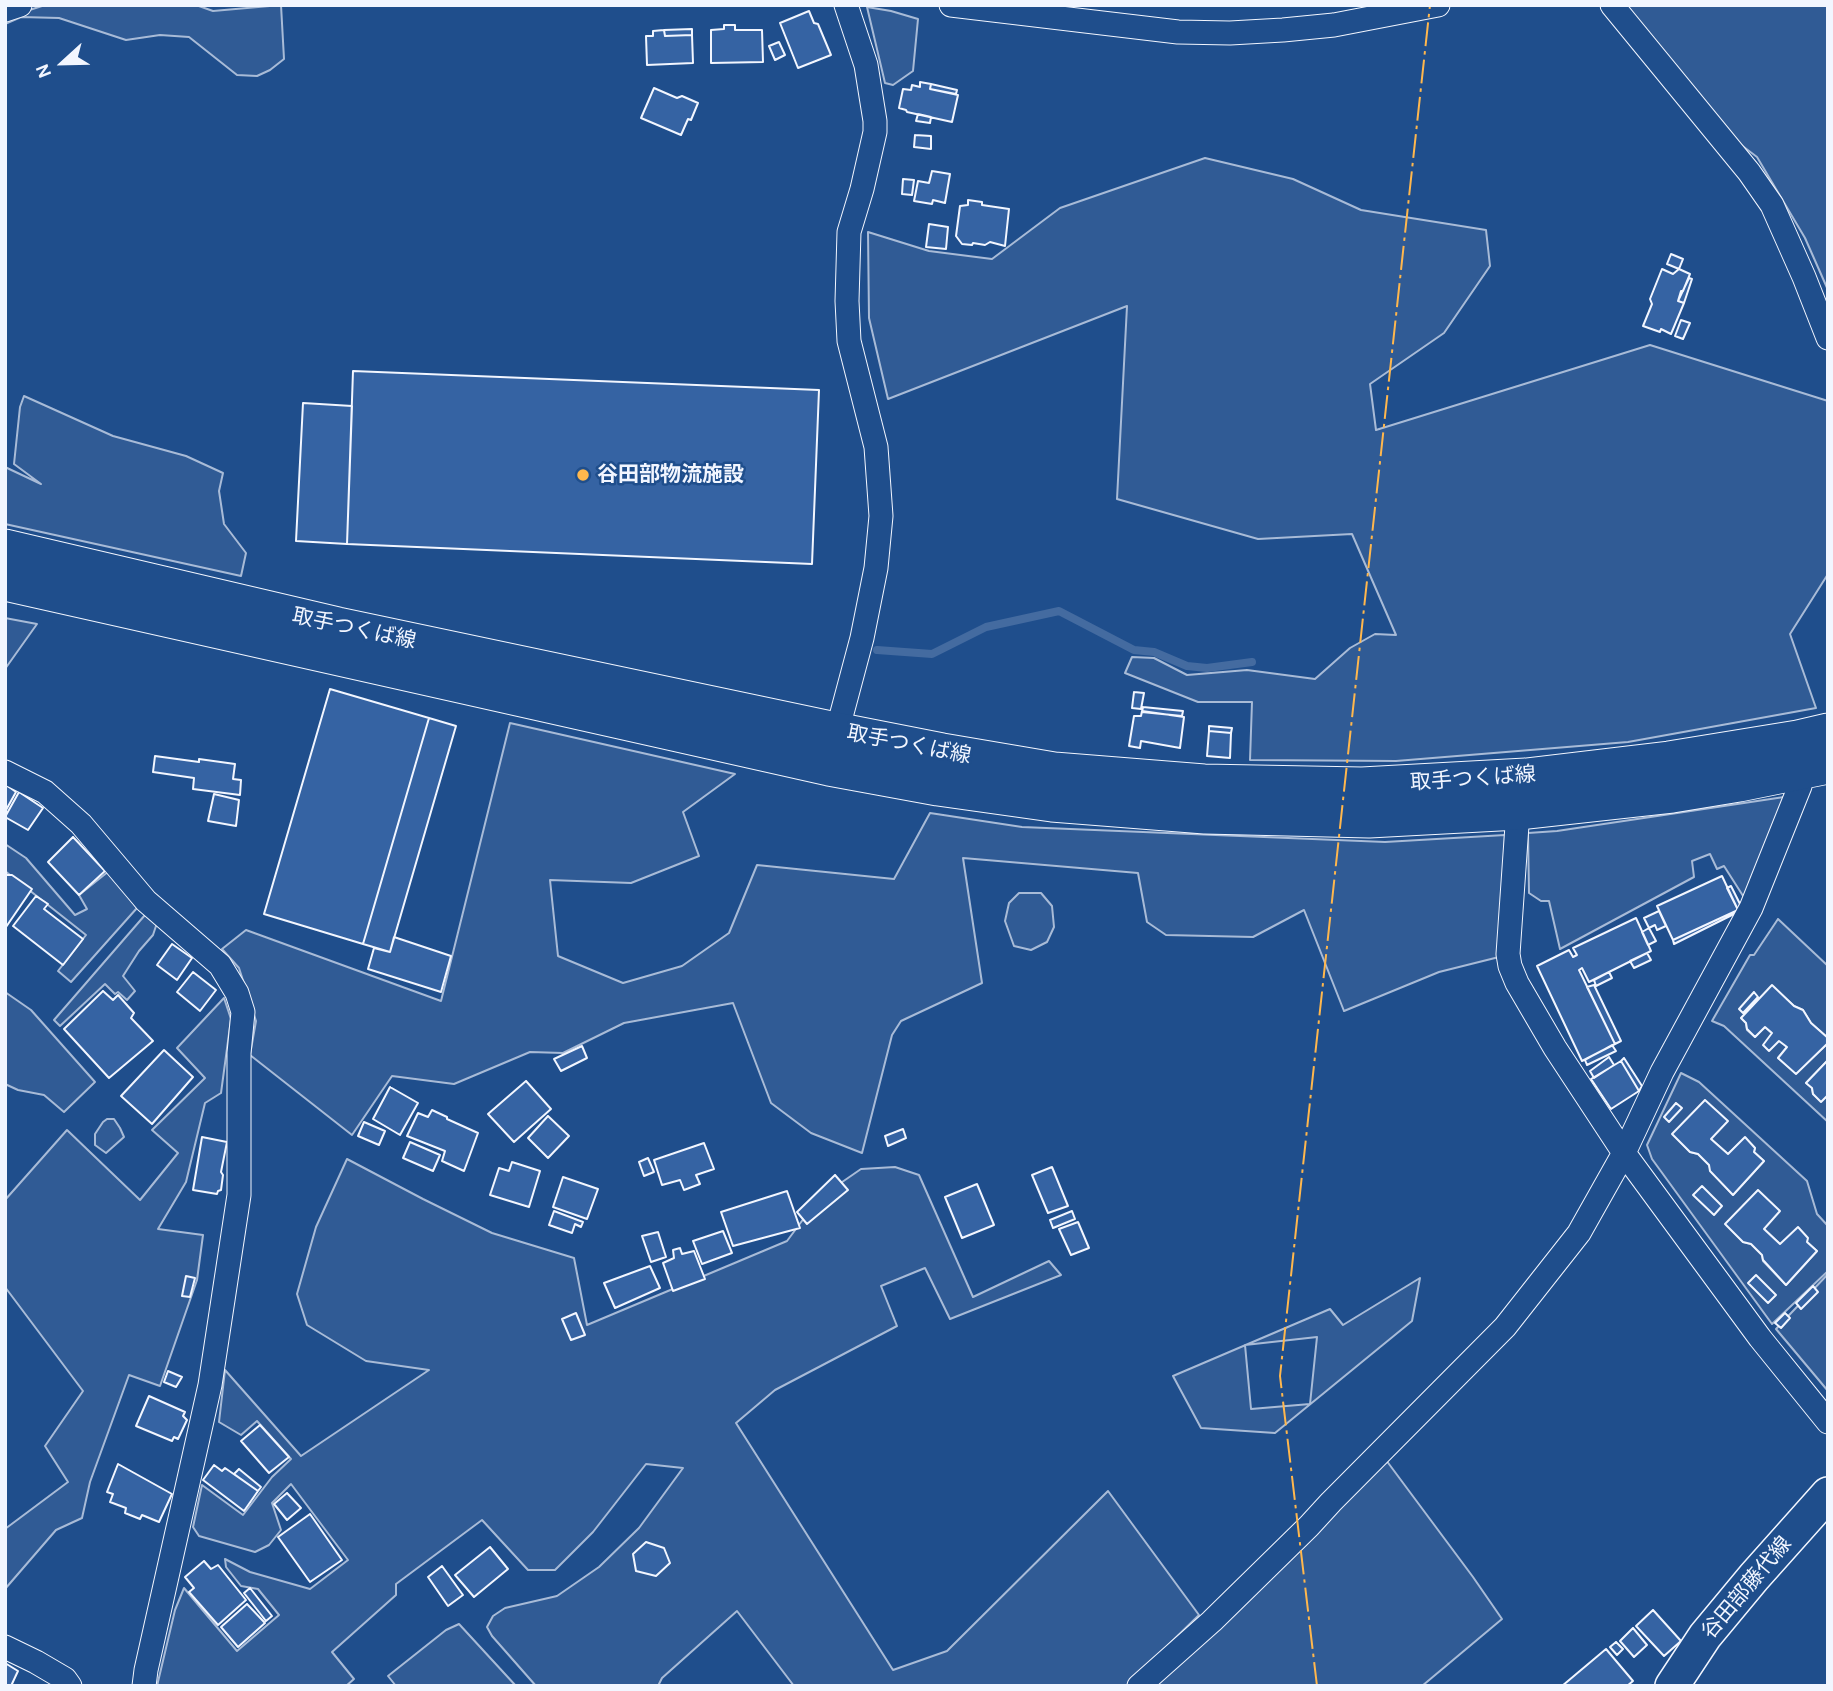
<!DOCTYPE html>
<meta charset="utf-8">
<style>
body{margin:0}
#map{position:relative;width:1833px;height:1691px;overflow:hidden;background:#1f4e8c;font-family:Karla,sans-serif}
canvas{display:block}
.frame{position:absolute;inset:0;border:7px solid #f2f6ff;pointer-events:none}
.north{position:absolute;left:28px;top:28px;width:70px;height:70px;-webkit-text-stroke:5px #1f4e8c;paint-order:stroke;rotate:248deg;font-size:19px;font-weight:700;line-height:28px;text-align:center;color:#f2f6ff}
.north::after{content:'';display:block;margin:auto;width:24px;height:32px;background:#f2f6ff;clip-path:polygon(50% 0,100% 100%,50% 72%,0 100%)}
</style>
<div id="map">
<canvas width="1833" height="1691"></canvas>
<div class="frame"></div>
<div class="north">N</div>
</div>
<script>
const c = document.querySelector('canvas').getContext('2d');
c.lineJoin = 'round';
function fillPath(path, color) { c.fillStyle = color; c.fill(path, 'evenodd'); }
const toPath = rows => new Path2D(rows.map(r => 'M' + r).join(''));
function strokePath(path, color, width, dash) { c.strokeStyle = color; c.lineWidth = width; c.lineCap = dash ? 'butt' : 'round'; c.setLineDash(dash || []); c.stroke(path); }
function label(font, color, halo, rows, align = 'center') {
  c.font = font + ' Karla,"Noto Sans JP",sans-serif'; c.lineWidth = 5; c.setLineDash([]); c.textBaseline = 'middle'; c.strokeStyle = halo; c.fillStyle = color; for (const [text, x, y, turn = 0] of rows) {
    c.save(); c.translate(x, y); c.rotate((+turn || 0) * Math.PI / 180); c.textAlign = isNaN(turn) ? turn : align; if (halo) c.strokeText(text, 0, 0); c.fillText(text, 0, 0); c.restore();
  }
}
const built = toPath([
 [45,5,196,5,213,11,281,5,284,59,270,70,257,76,237,75,189,37,160,35,126,40,59,18,21,17,5,24,5,18,45,5],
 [1636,5,1828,5,1828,290,1805,238,1757,157,1728,135,1624,6,1636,5],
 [867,7,891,11,918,19,913,71,893,85,885,83,867,7],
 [1205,158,1293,179,1361,210,1486,230,1490,266,1444,333,1370,384,1376,430,1650,345,1828,401,1828,574,1790,634,1816,708,1628,742,1396,761,1250,760,1252,702,1198,702,1125,673,1132,657,1154,658,1187,675,1247,670,1315,679,1350,648,1375,634,1396,635,1352,534,1258,539,1117,499,1127,306,888,399,869,318,868,232,929,251,992,259,1060,208,1205,158],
 [24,396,113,436,186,456,223,473,219,491,224,524,246,553,241,576,5,524,5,467,41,484,14,464,20,407,24,396],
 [5,618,37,624,5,669,5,618],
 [510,723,735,774,683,812,699,856,631,883,550,880,558,956,623,983,682,966,729,933,757,865,894,879,930,813,1022,827,1385,842,1505,835,1499,957,1439,972,1344,1011,1304,910,1253,937,1166,935,1147,922,1138,873,963,858,982,983,901,1021,892,1035,862,1153,811,1133,771,1103,733,1003,624,1023,563,1053,530,1052,454,1084,392,1076,352,1135,250,1055,256,1021,239,968,222,949,246,930,441,1001,510,723],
 [1784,797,1745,899,1724,866,1717,869,1710,854,1692,861,1694,877,1560,949,1549,901,1541,901,1529,893,1528,833,1557,831,1784,797],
 [5,844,26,858,75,915,87,909,79,895,109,871,137,908,71,982,58,971,86,935,5,871,5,844],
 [1019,893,1041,893,1052,906,1054,927,1047,942,1031,950,1014,946,1005,921,1009,903,1019,893],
 [145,915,157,923,153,935,139,951,123,976,135,991,127,1000,118,992,115,994,105,984,60,1026,54,1020,145,915],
 [1778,919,1828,966,1828,1038,1811,1023,1803,1010,1794,1006,1772,986,1741,1018,1746,1023,1747,1030,1755,1037,1765,1027,1787,1047,1778,1058,1796,1073,1828,1043,1828,1060,1806,1083,1812,1088,1813,1094,1821,1101,1828,1095,1828,1122,1724,1026,1712,1021,1750,955,1754,955,1778,919],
 [5,992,31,1010,95,1082,64,1112,44,1095,18,1090,5,1084,5,992],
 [224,998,231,1019,221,1093,205,1103,186,1182,158,1229,203,1235,197,1280,160,1386,129,1375,90,1482,82,1518,56,1530,5,1589,5,1529,68,1482,45,1446,83,1391,5,1287,5,1200,67,1130,140,1200,178,1153,152,1130,205,1078,177,1048,224,998],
 [1681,1073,1699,1082,1807,1181,1817,1214,1828,1226,1828,1271,1772,1324,1652,1159,1647,1145,1681,1073],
 [1673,1134,1711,1139,1728,1154,1745,1138,1755,1148,1754,1152,1764,1161,1733,1195,1711,1171,1709,1165,1698,1154,1690,1152,1673,1134],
 [1726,1224,1764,1229,1780,1244,1807,1238,1807,1242,1817,1251,1786,1285,1763,1261,1762,1255,1751,1244,1743,1242,1726,1224],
 [107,1119,114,1119,120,1128,124,1137,106,1153,95,1145,95,1134,103,1122,107,1119],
 [347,1159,423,1199,492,1233,574,1258,587,1325,787,1241,819,1198,861,1169,895,1167,919,1175,973,1297,1049,1261,1061,1275,950,1319,925,1268,881,1286,897,1326,775,1390,736,1423,893,1670,947,1651,1108,1491,1199,1615,1126,1686,794,1686,737,1611,662,1678,658,1686,536,1686,492,1636,487,1627,493,1616,505,1608,557,1596,599,1567,639,1528,683,1468,646,1464,593,1532,555,1570,528,1570,482,1520,396,1584,396,1595,332,1652,354,1679,346,1686,157,1686,175,1610,184,1588,237,1651,279,1615,258,1589,241,1586,226,1567,225,1559,250,1572,310,1589,348,1560,291,1484,272,1503,281,1530,269,1545,255,1552,199,1536,193,1527,202,1485,243,1515,272,1477,291,1459,257,1421,241,1435,219,1422,225,1370,301,1456,429,1370,366,1361,307,1325,297,1294,316,1227,347,1159],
 [1828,1274,1828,1391,1776,1329,1828,1274],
 [1420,1278,1412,1321,1275,1433,1201,1428,1173,1376,1330,1309,1343,1325,1420,1278],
 [1317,1337,1310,1404,1251,1409,1245,1345,1317,1337],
 [1386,1460,1473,1577,1502,1619,1422,1686,1149,1686,1386,1460],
 [459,1624,516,1686,396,1686,388,1676,446,1630,459,1624]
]);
const stream = toPath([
 [877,650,932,654,986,627,1059,611,1134,650,1154,652,1187,666,1207,668,1252,662]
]);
const building = toPath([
 [809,11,814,23,818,24,831,55,798,68,780,23,809,11],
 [724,25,735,25,735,30,762,30,763,62,711,63,711,30,724,29,724,25],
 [692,29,692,35,665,36,664,30,692,29],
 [664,30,665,36,692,35,693,63,647,65,646,36,653,36,653,31,664,30],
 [779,42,785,55,775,60,769,46,779,42],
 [920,82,931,84,930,89,958,95,952,122,907,112,906,110,899,108,903,89,911,90,912,85,920,87,920,82],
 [931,84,957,90,956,94,930,89,931,84],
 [654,88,677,98,682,96,698,103,691,120,688,119,681,135,641,118,654,88],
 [918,114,931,117,930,123,916,121,918,114],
 [915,135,931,136,931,149,914,147,915,135],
 [932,171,950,174,945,203,933,200,932,204,914,201,918,181,929,183,932,171],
 [903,179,914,180,912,195,902,194,903,179],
 [968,200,982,202,982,205,1009,209,1005,246,990,242,985,245,973,243,972,245,962,244,956,236,960,206,968,205,968,200],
 [929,224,948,227,946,249,926,247,929,224],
 [1671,254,1683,259,1679,269,1667,264,1671,254],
 [1662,269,1673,274,1679,269,1690,274,1683,291,1681,291,1678,301,1684,303,1671,334,1661,329,1660,332,1643,326,1652,304,1650,299,1662,269],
 [1689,278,1692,279,1684,303,1678,301,1689,278],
 [1681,320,1690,323,1683,339,1675,336,1681,320],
 [353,371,819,390,812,564,347,544,353,371],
 [303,403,352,406,347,544,296,541,303,403],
 [330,689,429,718,363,944,264,914,330,689],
 [1134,692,1144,693,1141,709,1132,708,1134,692],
 [1143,707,1183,711,1182,716,1142,712,1143,707],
 [1142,711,1184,717,1180,748,1141,741,1140,748,1129,746,1134,716,1141,716,1142,711],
 [429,718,456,726,390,952,363,944,429,718],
 [1209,726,1232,728,1231,733,1209,731,1209,726],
 [1209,731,1231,733,1230,758,1207,756,1209,731],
 [155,756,199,762,199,759,235,764,233,779,241,780,240,795,193,789,194,778,153,772,155,756],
 [5,784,16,792,6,810,5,810,5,784],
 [19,792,43,808,28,830,5,817,19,792],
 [214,794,239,800,236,826,208,821,214,794],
 [73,837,105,871,79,895,48,862,73,837],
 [5,875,12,875,32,889,6,927,5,875],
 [1722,876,1738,910,1673,940,1657,906,1722,876],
 [1731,886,1740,904,1738,910,1727,888,1731,886],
 [36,896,48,904,44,909,83,939,63,965,13,926,36,896],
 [1738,910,1736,913,1674,944,1673,940,1738,910],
 [1659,911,1666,926,1657,930,1655,925,1649,928,1644,918,1659,911],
 [1636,918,1651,951,1589,982,1582,968,1579,970,1615,1044,1582,1061,1537,966,1569,950,1573,957,1577,955,1573,948,1636,918],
 [1649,928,1656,941,1648,945,1642,932,1649,928],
 [394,937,451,956,441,992,368,969,374,948,390,952,394,937],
 [172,944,192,958,177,980,157,965,172,944],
 [1647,953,1651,960,1634,968,1630,961,1647,953],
 [193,972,216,990,200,1011,177,992,193,972],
 [1609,972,1612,978,1596,986,1594,980,1609,972],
 [1594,985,1621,1041,1615,1044,1587,987,1594,985],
 [1772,985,1794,1006,1803,1010,1811,1023,1828,1038,1828,1043,1796,1074,1778,1058,1787,1047,1779,1041,1769,1051,1763,1045,1772,1033,1765,1027,1755,1037,1747,1029,1746,1023,1741,1018,1772,985],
 [103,991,113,1000,118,995,134,1013,131,1018,153,1041,109,1078,64,1029,103,991],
 [1754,992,1758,997,1743,1013,1739,1009,1754,992],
 [1612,1045,1616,1051,1587,1065,1585,1060,1612,1045],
 [582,1046,587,1058,561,1071,554,1059,582,1046],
 [164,1050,193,1077,152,1124,121,1096,164,1050],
 [1609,1057,1614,1065,1594,1078,1590,1071,1609,1057],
 [1624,1058,1642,1086,1639,1091,1621,1061,1624,1058],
 [1828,1060,1828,1095,1821,1102,1813,1094,1812,1088,1806,1083,1828,1060],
 [1621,1061,1639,1091,1611,1109,1591,1079,1621,1061],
 [526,1081,551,1109,514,1142,488,1114,526,1081],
 [390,1087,418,1103,400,1135,373,1119,390,1087],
 [1705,1100,1728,1121,1711,1139,1728,1154,1745,1137,1755,1148,1754,1152,1764,1161,1733,1195,1710,1171,1709,1165,1698,1154,1690,1152,1672,1134,1705,1100],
 [1676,1103,1682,1108,1669,1122,1664,1117,1676,1103],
 [432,1110,447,1117,447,1119,478,1133,464,1171,442,1161,445,1151,407,1136,418,1113,428,1117,432,1110],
 [548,1116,569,1136,548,1158,528,1138,548,1116],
 [364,1122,385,1131,379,1145,358,1136,364,1122],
 [903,1129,906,1138,888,1146,885,1136,903,1129],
 [202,1137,227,1142,221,1172,223,1175,221,1190,218,1191,217,1194,193,1190,202,1137],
 [410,1142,440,1155,433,1171,403,1158,410,1142],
 [704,1143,714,1169,696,1175,700,1184,684,1190,680,1180,662,1185,654,1160,704,1143],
 [648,1158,654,1172,644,1176,639,1162,648,1158],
 [512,1162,540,1171,529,1207,490,1195,499,1168,509,1171,512,1162],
 [1052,1167,1068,1206,1048,1213,1032,1175,1052,1167],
 [835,1175,848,1190,807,1224,797,1212,835,1175],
 [563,1177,598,1189,587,1219,553,1207,563,1177],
 [977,1184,994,1225,962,1238,945,1197,977,1184],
 [1702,1186,1722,1206,1714,1215,1693,1195,1702,1186],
 [1758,1190,1780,1211,1764,1229,1780,1244,1798,1227,1808,1238,1807,1242,1817,1251,1786,1285,1763,1260,1762,1255,1751,1244,1743,1242,1725,1224,1758,1190],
 [787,1191,800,1228,733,1246,721,1212,787,1191],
 [554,1211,583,1222,581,1227,575,1224,572,1233,549,1225,554,1211],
 [1072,1211,1075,1219,1053,1228,1050,1220,1072,1211],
 [1078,1222,1089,1248,1071,1255,1059,1229,1078,1222],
 [723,1231,732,1253,702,1264,693,1241,723,1231],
 [658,1232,666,1257,651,1262,642,1236,658,1232],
 [680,1248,682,1254,694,1251,705,1279,673,1291,663,1263,674,1258,673,1250,680,1248],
 [650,1266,660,1288,615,1308,604,1283,650,1266],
 [1756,1275,1776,1295,1768,1303,1748,1283,1756,1275],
 [186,1276,195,1278,190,1297,182,1296,186,1276],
 [1813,1286,1818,1292,1801,1309,1796,1303,1813,1286],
 [576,1313,585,1335,571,1340,562,1319,576,1313],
 [1785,1313,1790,1318,1781,1328,1775,1323,1785,1313],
 [168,1371,182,1377,176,1387,164,1382,168,1371],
 [149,1396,185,1412,183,1416,187,1420,178,1439,174,1437,172,1441,136,1426,149,1396],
 [260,1425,289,1457,269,1473,241,1441,260,1425],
 [118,1464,172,1494,159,1522,142,1515,140,1519,125,1513,126,1508,110,1502,113,1494,107,1492,118,1464],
 [214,1465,222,1471,225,1468,258,1491,244,1511,203,1480,214,1465],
 [239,1469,261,1487,258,1491,234,1474,239,1469],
 [287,1493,301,1508,287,1520,274,1504,287,1493],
 [310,1514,342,1560,310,1582,278,1537,310,1514],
 [646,1542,664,1548,670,1563,656,1576,636,1571,633,1554,646,1542],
 [490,1547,508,1569,474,1597,455,1575,490,1547],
 [204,1561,211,1569,218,1565,246,1600,218,1625,189,1592,194,1588,185,1577,204,1561],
 [442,1566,463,1595,448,1606,428,1577,442,1566],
 [250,1588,272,1616,266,1621,244,1593,250,1588],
 [247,1604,265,1623,238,1647,221,1627,247,1604],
 [1653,1610,1681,1641,1664,1656,1636,1626,1653,1610],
 [1633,1628,1647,1645,1634,1657,1620,1641,1633,1628],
 [1616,1642,1623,1649,1617,1655,1610,1647,1616,1642],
 [1606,1649,1633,1681,1627,1686,1562,1686,1606,1649],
 [5,1663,18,1671,11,1686,5,1686,5,1663]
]);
const street = toPath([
 [951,5,1178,32,1230,33,1283,30,1334,25,1438,5],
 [1612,5,1749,172,1772,205,1804,277,1828,338],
 [5,10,20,5],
 [834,743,862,638,876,568,881,516,876,447,849,341,847,301,849,232,862,189,875,132,875,121,866,65,846,5],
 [5,772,45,792,81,824,146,901,220,965,237,993,243,1012,239,1053,239,1195,210,1385,146,1670,144,1686],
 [1518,811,1508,954,1510,966,1517,983,1555,1048,1624,1153,1760,1338,1828,1422],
 [5,1647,36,1662,65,1679,70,1686],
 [1139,1686,1212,1621,1309,1526,1331,1502,1505,1327,1579,1233,1624,1153,1662,1072,1751,908,1800,786,1802,771]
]);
const secondary = toPath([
 [1672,1686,1705,1636,1754,1577,1828,1494]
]);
const primary = toPath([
 [5,548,338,626,836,731,942,752,1054,771,1204,783,1362,786,1526,777,1669,760,1798,739,1828,732],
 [5,582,829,767,938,787,1052,803,1205,815,1369,819,1518,811,1672,794,1739,783,1828,765]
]);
const power = toPath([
 [1317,1686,1280,1376,1430,5]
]);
const markers = [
 [583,475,7,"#ffb74d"]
];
const poiNames = [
 ["谷田部物流施設",597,475]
];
const streetNames = [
 ["取手つくば線",354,629,12],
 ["取手つくば線",909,745,11],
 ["取手つくば線",1473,779,-4],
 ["谷田部藤代線",1747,1588,-50]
];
fillPath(built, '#305b95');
strokePath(built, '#a8bbd7', 2);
strokePath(stream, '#446ba0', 8);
fillPath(building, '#3563a3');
strokePath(building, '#f2f6ff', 2);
strokePath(street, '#f2f6ff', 25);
strokePath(secondary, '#f2f6ff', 36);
strokePath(primary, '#f2f6ff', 39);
strokePath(street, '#1f4e8c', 23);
strokePath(secondary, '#1f4e8c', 33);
strokePath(primary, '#1f4e8c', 37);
strokePath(power, '#ffb74d', 2, [24, 5, 3.5, 5]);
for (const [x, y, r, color] of markers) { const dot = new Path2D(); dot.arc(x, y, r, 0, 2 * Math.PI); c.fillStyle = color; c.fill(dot); strokePath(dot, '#1f4e8c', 2.5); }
label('bold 21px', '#f2f6ff', '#1f4e8c', poiNames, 'left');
label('21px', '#f2f6ff', '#1f4e8c', streetNames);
</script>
